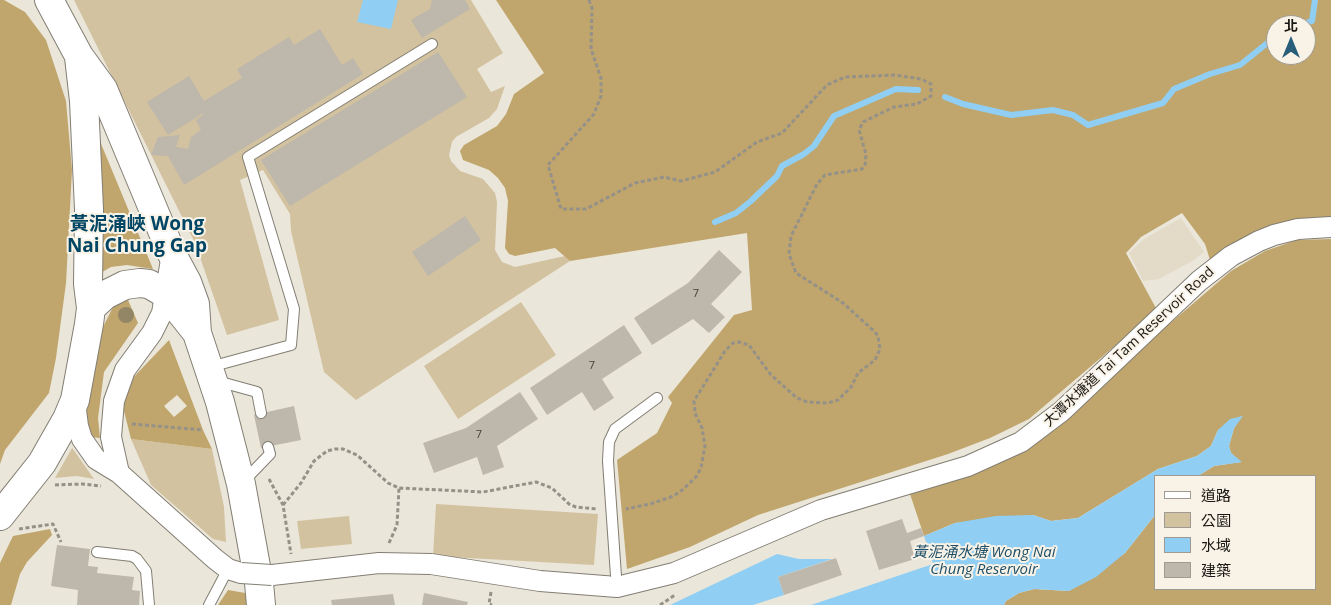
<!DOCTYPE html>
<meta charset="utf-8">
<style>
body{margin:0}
#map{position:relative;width:1331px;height:605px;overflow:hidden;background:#ebe6da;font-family:"Open Sans","Noto Sans TC",sans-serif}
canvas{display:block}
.legend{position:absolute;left:1154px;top:475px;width:162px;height:115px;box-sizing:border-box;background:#f9f3e7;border:1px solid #9f9b92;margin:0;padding:6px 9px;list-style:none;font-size:15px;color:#191713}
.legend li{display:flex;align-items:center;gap:10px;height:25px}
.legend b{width:25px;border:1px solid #9f9b92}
.north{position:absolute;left:1266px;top:15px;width:50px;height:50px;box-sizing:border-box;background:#f9f3e7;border:1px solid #9f9b92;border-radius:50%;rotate:0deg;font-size:14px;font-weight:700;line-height:20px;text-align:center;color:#191713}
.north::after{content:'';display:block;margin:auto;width:18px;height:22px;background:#295e7a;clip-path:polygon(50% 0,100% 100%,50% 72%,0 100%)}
</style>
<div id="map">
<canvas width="1331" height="605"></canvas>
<ul class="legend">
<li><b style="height:6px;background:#fff"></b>道路</li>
<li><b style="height:14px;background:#d3c29f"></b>公園</li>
<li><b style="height:14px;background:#90cff3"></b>水域</li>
<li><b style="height:14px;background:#bdb7ac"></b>建築</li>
</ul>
<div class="north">北</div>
</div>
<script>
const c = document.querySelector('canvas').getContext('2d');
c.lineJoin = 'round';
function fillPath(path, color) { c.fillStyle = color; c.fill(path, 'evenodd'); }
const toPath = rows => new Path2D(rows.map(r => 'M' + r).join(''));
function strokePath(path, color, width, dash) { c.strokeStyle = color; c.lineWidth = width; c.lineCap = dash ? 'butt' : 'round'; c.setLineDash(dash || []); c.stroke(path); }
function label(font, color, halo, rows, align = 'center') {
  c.font = font + ' "Open Sans","Noto Sans TC",sans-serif'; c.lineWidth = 4; c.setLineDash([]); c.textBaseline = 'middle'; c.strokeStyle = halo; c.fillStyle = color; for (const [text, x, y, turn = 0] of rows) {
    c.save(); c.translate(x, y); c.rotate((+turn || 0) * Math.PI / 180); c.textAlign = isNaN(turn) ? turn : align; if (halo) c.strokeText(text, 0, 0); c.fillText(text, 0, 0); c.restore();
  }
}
const built = toPath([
 [1181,218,1204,252,1194,260,1159,279,1143,281,1129,253,1144,239]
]);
const green = toPath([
 [74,0,471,0,503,53,477,69,491,92,505,86,497,109,489,118,456,137,452,142,449,155,451,161,460,171,483,179,495,193,497,202,495,250,502,262,515,267,565,256,570,261,356,400,324,372,291,231,290,214,263,170,240,180,279,320,227,335,195,243],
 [521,302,556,355,458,419,424,366],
 [131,439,212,449,224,507,226,542,213,539,151,485],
 [72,448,73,449,94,479,77,476,55,478],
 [436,504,598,514,594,565,433,556],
 [349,516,352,544,301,549,297,521]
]);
const forest = toPath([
 [0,0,4,0,25,12,46,40,66,101,72,170,66,283,56,358,49,393,5,450,0,464],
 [496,0,1331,0,1331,219,1210,260,1205,244,1182,213,1141,237,1126,253,1157,310,1029,419,990,438,948,454,758,515,690,547,627,569,617,460,657,433,672,403,668,397,734,315,752,310,747,233,570,261,555,248,515,256,509,254,505,248,508,201,505,188,498,178,489,170,463,160,460,151,464,145,497,126,506,114,514,94,544,73],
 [1276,25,1306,25,1306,55,1276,55],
 [92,122,153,269,127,265,111,267,97,275],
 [1331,239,1331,605,1004,605,1006,601,1019,593,1034,589,1069,591,1125,553,1155,515,1155,589,1315,589,1315,476,1198,476,1214,466,1241,462,1231,453,1229,446,1234,428,1242,416,1218,430,1211,446,1197,456,1158,469,1078,518,1051,521,1033,515,955,523,924,536,908,488,1040,435,1231,271,1265,251,1297,240],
 [128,300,138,323,104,372,98,418,100,438,90,437,86,425,87,401,103,327,114,305],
 [169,340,203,430,212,449,131,439,122,403,127,384],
 [177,395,187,406,174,417,164,406],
 [50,529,52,535,27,562,20,574,11,605,0,605,0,563,13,536],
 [228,590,251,594,252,605,218,605]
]);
const water = toPath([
 [363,0,398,0,391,29,357,22],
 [1243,416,1234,428,1229,446,1231,453,1242,462,1214,466,1198,476,1155,476,1155,515,1125,553,1096,577,1069,591,1034,589,1019,593,1006,601,1004,605,811,605,933,564,924,536,955,523,996,516,1033,515,1051,521,1078,518,1158,469,1197,456,1211,446,1218,430,1230,419],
 [777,554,799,559,832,559,778,577,784,595,753,605,670,605]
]);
const stream = toPath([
 [1300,25,1312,21,1315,0],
 [945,97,963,104,1011,115,1053,110,1073,115,1088,125,1163,103,1174,89,1210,74,1240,65,1276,36],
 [715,222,736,213,751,201,777,176,782,166,804,154,814,146,834,116,896,89,918,90]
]);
const building = toPath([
 [432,0,465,0,470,9,422,38,411,20,430,9],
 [320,29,342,65,353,58,363,74,184,185,168,156,151,155,158,137,180,135,176,147,188,149,191,137,201,130,196,120,203,115,198,105,202,114,168,135,147,102,189,76,204,101,242,78,237,69,289,37,294,45],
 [438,52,467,97,290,206,261,160],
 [465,216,481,240,428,276,412,252],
 [719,250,742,272,711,304,725,317,709,333,693,319,652,345,634,318,688,283],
 [624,325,642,353,602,379,614,398,594,411,582,392,547,415,530,388],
 [520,392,538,419,497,446,504,467,483,475,477,457,434,473,423,443,466,428],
 [294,406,301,440,261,448,254,415],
 [902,519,907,533,921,528,924,536,910,541,915,559,879,570,866,531],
 [57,545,90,549,88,566,98,567,97,573,134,577,132,590,140,591,139,605,77,605,78,590,51,586],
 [836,558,842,575,784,595,778,577],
 [424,593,468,602,467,605,422,605],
 [393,594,395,605,332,605,331,600]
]);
const path = toPath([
 [589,0,592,8,591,49,601,78,601,96,594,114,548,165,561,209,586,209,635,183,664,177,681,181,715,172,757,142,782,133,827,85,845,77,895,75,921,79,931,84,931,96,917,104,894,107,863,122,859,130,866,154,865,166,862,169,825,175,817,184,791,236,789,254,796,273,843,303,874,331,878,336,880,349,875,360,858,373,851,387,838,400,828,403,807,402,797,398,771,375,749,345,739,342,733,343,725,351,694,401,695,413,702,428,705,446,701,468,696,477,680,492,671,497,650,504,626,509],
 [132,424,203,430],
 [269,479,283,505,291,554],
 [55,485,82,484,101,486],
 [283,505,301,483,314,461,327,451,335,449,343,449,357,455,388,483,399,488,483,492,536,482,552,488,569,504,576,507,597,509],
 [19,529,53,524,61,542],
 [389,543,397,525,399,488],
 [491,592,489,604,492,605],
 [660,605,675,595]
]);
const service = toPath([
 [210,367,291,345,294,309,248,157,432,44],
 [217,381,257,392,261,413],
 [608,461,609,442,615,429,657,398],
 [244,481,270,454,268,447],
 [97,552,132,556,137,559,146,571,149,605],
 [209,605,228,569]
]);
const minor = toPath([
 [75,402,78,426,82,439,96,459,119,473,215,559,228,569,241,573],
 [119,473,111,437,114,401,125,370,152,333,162,313,172,254],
 [272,575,379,563,431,564,540,581,617,587,674,573,821,510,968,466,1021,442,1062,411,1199,281,1231,256,1259,241,1274,235,1298,229,1331,227]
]);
const secondary = toPath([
 [49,0,79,56,103,89,172,254,187,282,195,304,197,333,220,402,241,484,259,583,261,605],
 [91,308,105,295,125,285,140,283,149,284,166,294,197,333],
 [0,516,42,463,67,419,75,400,89,324,91,308,88,284,89,209,84,101,79,57]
]);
const serviceBridge = toPath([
 [608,461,616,576]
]);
const minorBridge = toPath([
 [241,573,272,575]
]);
const trees = [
 [126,315]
];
const numberNames = [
 ["7",696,294],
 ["7",592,366],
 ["7",479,435]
];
const streetNames = [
 ["大潭水塘道 Tai Tam Reservoir Road",1129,347,-43]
];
const waterNames = [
 ["黃泥涌水塘 Wong Nai",984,553],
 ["Chung Reservoir",984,570]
];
const districtNames = [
 ["黃泥涌峽 Wong",137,225],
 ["Nai Chung Gap",137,247]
];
fillPath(built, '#e3dac7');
fillPath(green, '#d3c29f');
fillPath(forest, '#c0a66c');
fillPath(water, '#90cff3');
strokePath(stream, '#90cff3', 6);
fillPath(building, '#bdb7ac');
strokePath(service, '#837e73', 12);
strokePath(minor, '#837e73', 22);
strokePath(secondary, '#837e73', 30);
strokePath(path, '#959188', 3, [4, 2.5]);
strokePath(service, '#fff', 10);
strokePath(minor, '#fff', 20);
strokePath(secondary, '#fff', 28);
strokePath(serviceBridge, '#837e73', 12, []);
strokePath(minorBridge, '#837e73', 22, []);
strokePath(serviceBridge, '#fff', 10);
strokePath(minorBridge, '#fff', 20);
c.fillStyle = '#928666';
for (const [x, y] of trees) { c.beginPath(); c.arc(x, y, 8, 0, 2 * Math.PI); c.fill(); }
label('11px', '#423f39', null, numberNames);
label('14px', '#191713', '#f9f3e7', streetNames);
label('italic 15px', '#1e4f68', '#f9f3e7', waterNames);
label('bold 19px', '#004664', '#f9f3e7', districtNames);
</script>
